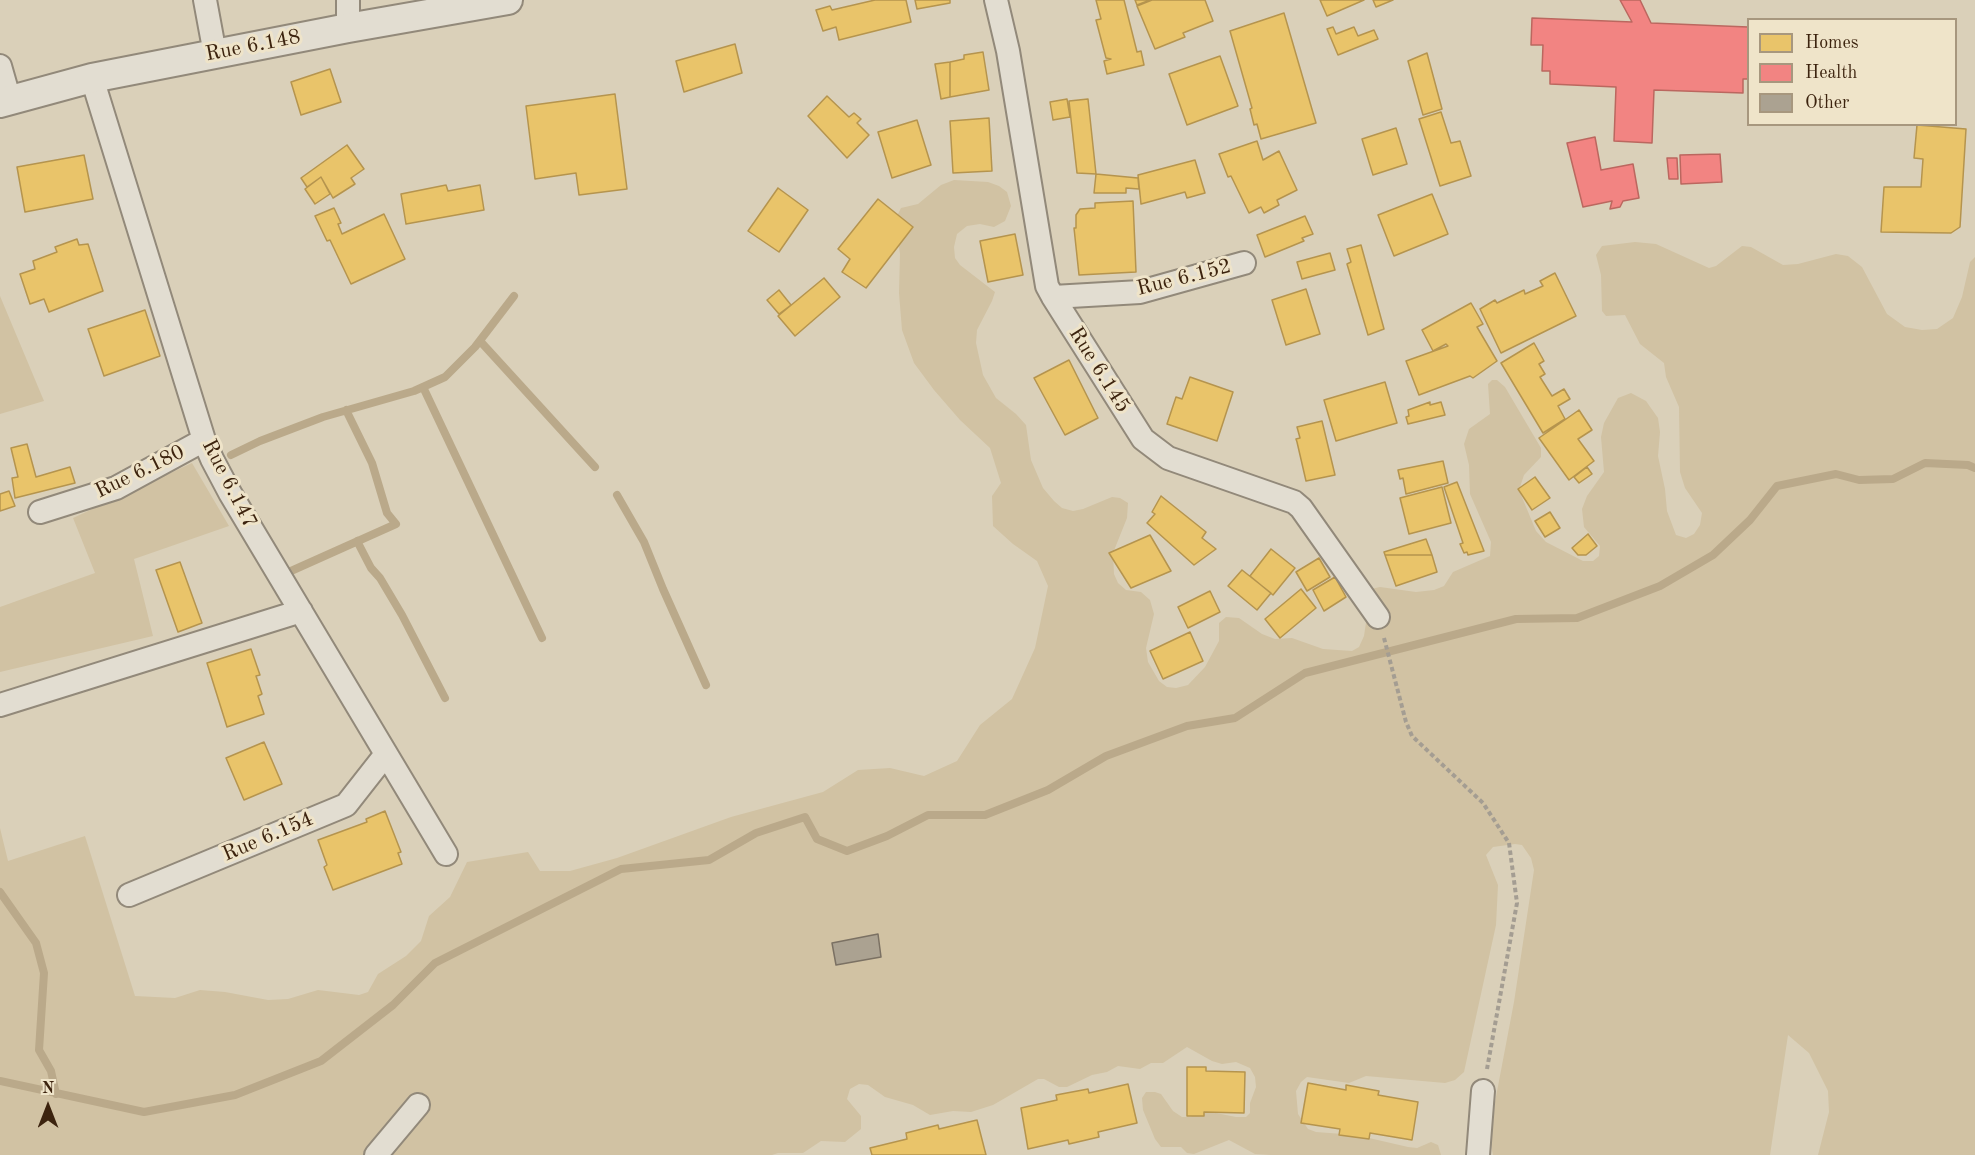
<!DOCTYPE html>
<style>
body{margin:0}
#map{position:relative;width:1975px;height:1155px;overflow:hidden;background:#dad0b9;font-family:"Old Standard TT",serif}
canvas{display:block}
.legend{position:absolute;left:1747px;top:18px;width:210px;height:108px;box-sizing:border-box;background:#efe4c9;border:2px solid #a7977e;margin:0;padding:8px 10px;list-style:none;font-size:18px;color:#3c230e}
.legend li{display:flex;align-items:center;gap:12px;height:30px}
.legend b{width:30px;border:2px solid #a7977e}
.north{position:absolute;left:18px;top:1077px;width:60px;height:60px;-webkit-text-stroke:4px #efe4c9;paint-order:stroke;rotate:0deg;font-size:16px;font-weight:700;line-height:24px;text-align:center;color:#3c230e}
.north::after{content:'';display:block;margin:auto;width:21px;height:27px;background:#3c230e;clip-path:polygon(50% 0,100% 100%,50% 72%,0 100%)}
</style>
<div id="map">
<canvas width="1975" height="1155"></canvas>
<ul class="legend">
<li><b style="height:16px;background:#e9c46a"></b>Homes</li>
<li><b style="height:16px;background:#f28482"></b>Health</li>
<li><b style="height:16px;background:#aba291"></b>Other</li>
</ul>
<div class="north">N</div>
</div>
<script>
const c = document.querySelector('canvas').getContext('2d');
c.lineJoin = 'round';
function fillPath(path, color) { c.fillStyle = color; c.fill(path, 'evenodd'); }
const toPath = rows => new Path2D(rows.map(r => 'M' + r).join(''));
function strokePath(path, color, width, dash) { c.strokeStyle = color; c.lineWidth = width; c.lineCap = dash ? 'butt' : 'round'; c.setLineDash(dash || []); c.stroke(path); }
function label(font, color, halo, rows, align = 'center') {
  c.font = font + ' "Old Standard TT",serif'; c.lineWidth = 6; c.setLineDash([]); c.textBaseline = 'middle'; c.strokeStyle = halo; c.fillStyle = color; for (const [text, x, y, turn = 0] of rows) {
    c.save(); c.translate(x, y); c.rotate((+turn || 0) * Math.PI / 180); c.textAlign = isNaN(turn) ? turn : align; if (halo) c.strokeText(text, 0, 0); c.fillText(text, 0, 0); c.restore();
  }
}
const green = toPath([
 [954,180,988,182,999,186,1007,192,1011,206,1005,221,994,227,980,224,967,226,957,234,954,247,955,258,960,265,995,292,992,301,977,330,976,343,983,375,996,398,1016,414,1026,425,1031,460,1043,488,1054,501,1062,508,1073,511,1083,509,1112,497,1120,498,1128,503,1127,518,1113,553,1114,574,1118,583,1126,590,1141,592,1150,600,1154,614,1146,648,1148,662,1159,681,1167,687,1176,688,1188,685,1205,667,1219,641,1219,623,1226,617,1239,618,1262,634,1275,639,1292,638,1323,649,1352,651,1359,647,1364,636,1371,589,1380,587,1416,592,1434,590,1444,586,1453,572,1490,556,1491,542,1470,494,1469,465,1464,444,1469,429,1490,414,1488,384,1492,380,1497,380,1505,387,1541,448,1541,457,1524,475,1519,490,1536,531,1546,542,1583,561,1593,561,1599,556,1600,546,1584,527,1582,509,1587,496,1604,472,1601,437,1604,423,1618,398,1631,393,1646,401,1658,418,1660,432,1658,456,1665,489,1667,511,1676,535,1686,538,1694,534,1700,525,1702,513,1685,488,1680,472,1679,407,1666,377,1664,363,1640,344,1625,315,1606,316,1602,311,1601,275,1596,255,1602,246,1635,242,1656,244,1709,268,1716,266,1742,246,1751,247,1783,265,1798,264,1836,254,1848,256,1862,267,1887,314,1905,327,1922,330,1937,329,1953,318,1962,297,1970,262,1975,257,1975,1155,1818,1155,1829,1112,1828,1091,1809,1053,1788,1035,1770,1155,1493,1155,1491,1145,1495,1102,1514,1002,1534,870,1531,858,1522,845,1515,844,1493,847,1486,855,1498,885,1496,925,1464,1072,1455,1080,1445,1083,1366,1076,1349,1083,1307,1077,1301,1082,1296,1091,1298,1114,1308,1129,1316,1132,1356,1135,1408,1147,1417,1148,1431,1142,1438,1145,1441,1155,1271,1155,1255,1154,1229,1140,1194,1154,1187,1153,1181,1147,1161,1147,1155,1139,1143,1110,1142,1098,1146,1092,1155,1092,1161,1094,1173,1111,1182,1117,1190,1117,1206,1111,1236,1117,1246,1117,1250,1113,1250,1103,1256,1087,1255,1077,1250,1068,1236,1062,1222,1064,1212,1061,1187,1047,1163,1063,1151,1063,1140,1069,1118,1066,1107,1072,1092,1075,1067,1087,1059,1087,1044,1079,1038,1079,993,1105,971,1112,953,1111,930,1115,913,1105,885,1097,868,1085,859,1084,850,1089,847,1099,861,1116,861,1129,845,1142,821,1141,803,1153,778,1153,772,1155,0,1155,0,828,8,861,85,836,135,996,175,998,200,990,225,992,268,1000,288,999,318,990,359,995,368,992,378,974,406,956,421,941,429,916,450,897,467,862,528,852,540,871,570,871,617,858,731,817,823,792,858,770,890,768,924,776,957,761,980,725,1012,699,1035,648,1048,586,1037,561,1013,544,993,526,992,496,1001,483,990,448,960,420,934,390,914,363,902,330,899,293,900,254,895,220,901,208,918,204,941,185],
 [0,296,44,401,0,414],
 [192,463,229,526,134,559,153,636,0,672,0,607,95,573,73,518]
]);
const homes = toPath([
 [875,0,906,0,911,22,839,40,836,27,823,31,816,10,830,6,832,10,875,0],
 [915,0,950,0,950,3,917,9,915,0],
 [1096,0,1124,0,1137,52,1141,51,1144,65,1107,74,1104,61,1111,59,1106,58,1096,20,1101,19,1096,0],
 [1135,0,1150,0,1137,5,1135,0],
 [1152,0,1205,0,1213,21,1183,33,1185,37,1155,49,1137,6,1152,0],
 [1320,0,1364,0,1327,16,1320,0],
 [1373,0,1393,0,1376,7,1373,0],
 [1284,13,1316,123,1261,139,1257,124,1254,125,1250,109,1252,108,1230,31,1284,13],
 [1333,27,1336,34,1354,27,1358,36,1374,30,1378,39,1338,55,1327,29,1333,27],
 [735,44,742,73,684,92,676,61,735,44],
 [983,52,989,90,950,97,950,62,964,59,964,55,983,52],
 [1427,53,1442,109,1423,115,1408,61,1427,53],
 [1220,56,1238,106,1187,125,1169,74,1220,56],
 [950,62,950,97,941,99,935,64,950,62],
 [330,69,341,102,301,115,291,82,330,69],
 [615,94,627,189,579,195,576,173,535,179,526,106,615,94],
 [827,96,849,117,854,113,861,119,857,123,869,135,847,158,808,116,827,96],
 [1067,99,1070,117,1053,120,1050,102,1067,99],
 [1088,99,1096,174,1077,173,1069,101,1088,99],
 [1441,112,1451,143,1460,141,1471,176,1440,186,1419,119,1441,112],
 [989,118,992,171,953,173,950,121,989,118],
 [917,120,931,165,892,178,878,132,917,120],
 [1917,125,1966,129,1960,227,1951,233,1881,232,1884,187,1921,187,1923,159,1914,158,1917,125],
 [1396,128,1407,164,1373,175,1362,139,1396,128],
 [1257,141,1263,160,1279,151,1297,190,1277,200,1279,205,1264,213,1261,207,1249,213,1231,176,1228,177,1219,154,1257,141],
 [347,145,364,169,351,178,355,184,333,198,321,177,307,187,301,178,347,145],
 [84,155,93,199,25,212,17,167,84,155],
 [1195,160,1205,193,1187,198,1185,192,1141,204,1138,175,1195,160],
 [1096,174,1138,178,1139,189,1126,188,1126,193,1094,193,1096,174],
 [321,177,330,194,315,204,305,189,321,177],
 [446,185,448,191,480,185,484,210,406,224,401,194,446,185],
 [778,188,808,210,779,252,748,231,778,188],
 [1432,194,1448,234,1394,256,1378,215,1432,194],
 [878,199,913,227,866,288,842,272,850,259,838,249,878,199],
 [1133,201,1136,272,1079,275,1074,228,1076,228,1076,215,1080,209,1095,208,1095,203,1133,201],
 [334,208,341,223,338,224,342,234,384,214,405,259,351,284,330,240,327,241,315,216,334,208],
 [1305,216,1313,234,1302,238,1304,241,1265,257,1257,235,1305,216],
 [1015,234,1023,275,988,282,980,241,1015,234],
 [77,239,79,245,88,244,103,291,49,312,44,299,30,304,20,274,35,269,33,261,57,252,55,247,77,239],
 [1361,245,1384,329,1368,335,1347,264,1351,262,1347,249,1361,245],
 [1330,253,1335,270,1302,279,1297,262,1330,253],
 [1555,273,1576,316,1501,353,1480,309,1495,300,1497,303,1524,290,1525,294,1543,286,1540,281,1555,273],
 [824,278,840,297,795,336,778,316,824,278],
 [1306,289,1320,334,1286,345,1272,300,1306,289],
 [779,290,791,305,779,314,767,300,779,290],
 [1471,303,1483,324,1477,327,1497,361,1473,378,1470,376,1419,395,1406,361,1448,346,1446,344,1433,351,1422,330,1471,303],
 [145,310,160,356,104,376,88,329,145,310],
 [1534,343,1544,361,1539,364,1545,374,1540,377,1552,396,1564,389,1570,399,1558,406,1565,419,1543,433,1501,363,1534,343],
 [1069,360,1098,418,1065,435,1034,378,1069,360],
 [1190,377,1233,392,1217,441,1167,424,1176,397,1182,399,1190,377],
 [1385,382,1397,423,1336,441,1324,400,1385,382],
 [1430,402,1430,405,1441,402,1445,415,1408,424,1406,417,1409,416,1408,410,1430,402],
 [1579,410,1592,430,1578,439,1594,461,1569,480,1539,438,1579,410],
 [1322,421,1335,475,1306,481,1297,442,1296,439,1300,438,1297,427,1322,421],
 [27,444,36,477,70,467,75,483,15,498,12,478,18,477,11,448,27,444],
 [1443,461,1448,483,1406,494,1403,478,1400,479,1398,470,1443,461],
 [1587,467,1592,474,1579,483,1574,477,1587,467],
 [1535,477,1550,498,1532,510,1518,489,1535,477],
 [1457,482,1484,551,1468,555,1467,552,1464,553,1460,544,1463,543,1444,487,1457,482],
 [1442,487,1451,523,1409,534,1400,498,1442,487],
 [9,491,15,506,0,511,0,494,9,491],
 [1161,496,1206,532,1202,538,1216,549,1194,565,1147,523,1155,514,1152,512,1161,496],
 [1550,512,1560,528,1545,537,1535,521,1550,512],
 [1588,534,1597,546,1586,555,1578,555,1572,548,1588,534],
 [1150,535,1171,571,1131,588,1109,553,1150,535],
 [1426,539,1432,555,1385,555,1384,552,1426,539],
 [1271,549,1295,568,1273,595,1250,576,1271,549],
 [1385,555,1432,555,1437,572,1396,586,1385,555],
 [1319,558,1330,577,1307,591,1296,572,1319,558],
 [180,562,202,623,178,632,156,570,180,562],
 [1242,570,1271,593,1257,610,1228,586,1242,570],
 [1335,577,1346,597,1324,611,1313,590,1335,577],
 [1301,589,1316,608,1280,638,1265,619,1301,589],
 [1210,591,1220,612,1188,628,1178,607,1210,591],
 [1190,632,1203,661,1163,679,1150,651,1190,632],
 [251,649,260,675,256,676,262,694,258,696,264,714,227,727,207,663,251,649],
 [264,742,282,784,244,800,226,758,264,742],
 [385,811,401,852,398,853,402,864,333,890,324,867,327,865,318,840,367,822,366,819,385,811],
 [1187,1067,1206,1067,1206,1071,1245,1072,1244,1113,1204,1112,1204,1116,1187,1116,1187,1067],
 [1308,1083,1346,1090,1346,1085,1379,1091,1378,1095,1418,1102,1412,1140,1370,1133,1369,1139,1339,1135,1340,1129,1301,1123,1308,1083],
 [1128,1084,1137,1123,1098,1132,1099,1137,1069,1144,1068,1140,1028,1149,1021,1108,1057,1100,1056,1095,1088,1089,1089,1093,1128,1084],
 [977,1120,986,1155,872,1155,870,1148,907,1139,906,1133,938,1125,939,1129,977,1120]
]);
const health = toPath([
 [1620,0,1640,0,1651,23,1748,27,1748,79,1743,79,1743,93,1654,90,1652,143,1614,141,1616,87,1550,84,1550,71,1542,71,1543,45,1531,45,1532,18,1632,22,1620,0],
 [1595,137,1601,170,1633,164,1639,198,1623,201,1620,207,1610,209,1612,201,1583,207,1567,143,1595,137],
 [1720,154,1722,182,1681,184,1680,155,1720,154],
 [1667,158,1677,158,1678,179,1669,179,1667,158]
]);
const stream = toPath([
 [480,341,595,467],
 [423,387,542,638],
 [231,455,260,441,323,417,414,391,445,377,475,347,514,296],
 [617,495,644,542,663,589,706,685],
 [357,541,371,568,380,578,402,615,445,698],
 [291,571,396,524,387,513,372,463,346,410],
 [0,892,36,943,44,973,39,1050,51,1071,56,1094],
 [0,1081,144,1112,235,1095,321,1061,393,1005,435,963,621,869,709,860,756,833,805,817,817,839,847,851,887,836,928,815,985,815,1048,790,1106,756,1187,726,1235,718,1305,673,1516,619,1577,618,1660,586,1713,555,1750,520,1777,486,1836,474,1859,480,1893,479,1925,463,1968,465,1975,468]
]);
const building = toPath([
 [878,934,881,957,836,965,832,943,878,934]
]);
const path = toPath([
 [1384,638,1406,722,1412,736,1483,803,1509,843,1517,903,1487,1069]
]);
const minor = toPath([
 [205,0,215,54],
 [996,0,1008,51,1047,286,1053,297,1143,439,1168,458,1294,502,1301,508,1378,617],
 [348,28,348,0],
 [0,66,10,101],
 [92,78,204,440,212,459,230,493,446,854],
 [1053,297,1140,292,1244,263],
 [40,512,116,488,204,440],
 [0,705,301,611],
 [129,895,346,805,386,754],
 [376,1155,418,1105],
 [1478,1155,1483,1091]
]);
const tertiary = toPath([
 [0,103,92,78,348,28,508,0]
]);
const streetNames = [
 ["Rue 6.148",253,46,-11],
 ["Rue 6.152",1184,278,-14],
 ["Rue 6.145",1099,370,58],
 ["Rue 6.180",140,472,-26],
 ["Rue 6.147",229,484,63],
 ["Rue 6.154",268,837,-23]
];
fillPath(green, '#d1c2a3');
fillPath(homes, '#e9c46a');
strokePath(homes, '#b5944e', 1.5);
fillPath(health, '#f28482');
strokePath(health, '#bb675f', 1.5);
strokePath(stream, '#baa98a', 8);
fillPath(building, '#aba291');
strokePath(building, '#7b7163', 1.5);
strokePath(minor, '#92897a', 26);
strokePath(tertiary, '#92897a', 32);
strokePath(path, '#a49d92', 4, [4.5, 3]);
strokePath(minor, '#e2ddd1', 22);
strokePath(tertiary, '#e2ddd1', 28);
label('21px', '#3c230e', '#efe4c9', streetNames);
</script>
